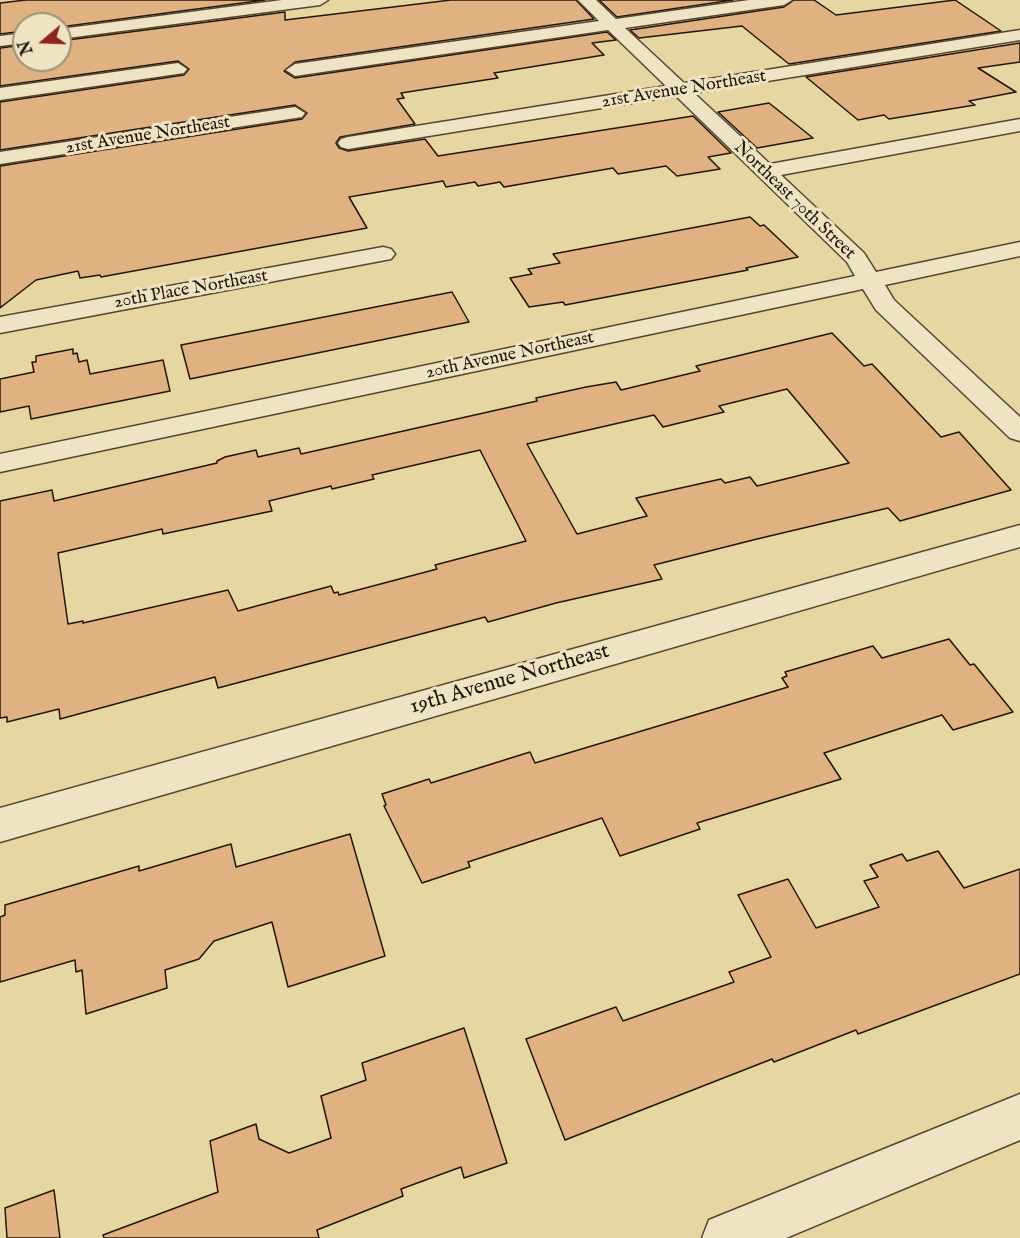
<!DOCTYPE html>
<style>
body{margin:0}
#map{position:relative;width:1020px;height:1238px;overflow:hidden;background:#e5d6a2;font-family:"IM FELL English",serif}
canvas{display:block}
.north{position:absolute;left:12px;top:12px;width:60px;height:60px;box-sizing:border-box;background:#eee4c3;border:2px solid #9d9279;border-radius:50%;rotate:251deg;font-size:16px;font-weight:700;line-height:24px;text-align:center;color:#24160b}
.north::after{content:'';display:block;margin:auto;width:21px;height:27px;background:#8f2418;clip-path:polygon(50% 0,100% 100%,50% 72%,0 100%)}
</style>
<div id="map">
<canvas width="1020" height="1238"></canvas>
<div class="north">N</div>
</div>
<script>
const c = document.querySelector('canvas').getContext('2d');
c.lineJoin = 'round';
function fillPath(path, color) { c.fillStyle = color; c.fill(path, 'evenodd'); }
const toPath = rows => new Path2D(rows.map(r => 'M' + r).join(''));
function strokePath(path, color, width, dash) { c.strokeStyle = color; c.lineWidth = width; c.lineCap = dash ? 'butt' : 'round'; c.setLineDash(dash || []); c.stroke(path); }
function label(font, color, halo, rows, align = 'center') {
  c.font = font + ' "IM FELL English",serif'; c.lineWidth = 6; c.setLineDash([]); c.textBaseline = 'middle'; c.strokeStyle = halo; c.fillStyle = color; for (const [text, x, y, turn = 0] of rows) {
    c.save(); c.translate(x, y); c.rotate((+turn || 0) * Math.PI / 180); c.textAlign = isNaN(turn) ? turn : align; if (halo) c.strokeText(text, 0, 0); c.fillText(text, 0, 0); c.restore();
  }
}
const building = toPath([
 [26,0,265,0,60,27,60,24,24,24,24,31,0,34,0,3,26,0],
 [451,0,576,0,594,19,295,62,284,71,295,78,607,32,616,40,592,43,604,55,494,73,498,78,401,93,404,98,397,99,415,124,340,137,336,143,339,148,348,151,425,139,438,156,693,116,731,153,708,157,720,169,677,176,666,166,618,174,613,168,504,187,500,182,478,186,475,182,446,187,443,181,349,197,367,228,101,277,100,275,80,278,78,271,36,280,0,308,0,166,302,119,307,113,295,105,0,150,0,102,184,75,189,69,178,61,0,86,0,48,24,45,24,60,60,60,60,41,285,12,285,20,451,0],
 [599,0,733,0,617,17,599,0],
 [794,0,814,0,836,15,955,0,1001,31,789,64,742,26,639,38,630,30,784,7,794,0],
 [1020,43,1020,62,978,68,1016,92,969,101,975,105,889,119,884,115,858,120,806,77,1020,43],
 [769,103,813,138,757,148,718,112,769,103],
 [750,217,760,226,764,225,798,257,746,268,748,270,565,305,563,302,529,307,510,278,532,274,528,269,560,263,553,254,750,217],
 [452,292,469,322,190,379,181,345,452,292],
 [832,333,864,366,872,364,941,437,959,432,1011,490,900,521,888,508,757,539,654,565,662,579,556,603,488,622,485,617,218,688,215,677,60,719,59,709,7,722,7,717,0,718,0,501,52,490,54,501,217,463,217,461,225,457,256,450,258,457,299,448,301,454,537,401,536,398,586,387,616,382,621,390,700,371,696,366,832,333],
 [787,389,849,463,757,486,750,477,725,483,721,479,636,498,647,516,577,534,527,444,654,415,663,427,724,412,719,406,787,389],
 [480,450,526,541,435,565,437,569,339,595,338,592,334,593,331,586,238,611,228,590,83,623,83,621,68,624,58,553,162,529,163,534,272,511,269,501,331,486,332,489,374,479,372,475,480,450],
 [73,349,73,354,77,353,79,362,87,360,90,374,163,360,170,391,31,419,29,406,0,412,0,379,34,372,32,362,36,362,36,356,73,349],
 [949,639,970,665,974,664,1013,712,953,730,942,715,824,753,841,779,697,823,700,829,620,856,602,818,468,862,470,867,422,883,384,806,386,805,382,794,429,779,431,783,530,752,535,763,788,687,782,678,787,676,785,672,873,646,882,658,949,639],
 [350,834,385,956,288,987,272,922,214,941,199,959,165,970,167,988,86,1014,82,970,76,972,75,960,0,982,0,917,5,915,5,905,139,866,139,871,231,844,236,867,350,834],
 [938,851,964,888,1020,869,1020,974,858,1034,856,1030,774,1062,772,1059,565,1140,526,1039,616,1007,623,1021,734,982,729,972,771,957,738,895,788,879,816,928,879,907,864,881,878,877,870,865,902,854,907,861,938,851],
 [464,1028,507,1163,464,1178,461,1167,401,1189,403,1196,317,1230,319,1238,104,1238,103,1235,218,1192,210,1141,256,1124,259,1139,289,1153,331,1138,321,1096,366,1080,362,1063,464,1028],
 [54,1190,60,1238,7,1238,5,1208,54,1190]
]);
const minor = toPath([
 [282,0,328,0,320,5,60,39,60,29,282,0],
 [578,0,596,0,616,19,749,0,792,0,784,5,625,28,684,83,1020,30,1020,40,694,93,770,164,1020,119,1020,131,781,175,864,253,876,272,1020,242,1020,256,885,285,894,300,1020,417,1020,441,1010,438,876,310,863,289,0,472,0,454,855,276,847,262,676,96,348,149,341,147,338,143,341,139,348,137,666,86,608,30,295,76,286,70,295,64,599,21,578,0],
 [24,33,24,43,0,46,0,36,24,33],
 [178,63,187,69,184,73,0,100,0,88,178,63],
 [295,107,305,113,302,117,0,164,0,152,295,107],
 [383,247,391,249,395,254,391,259,0,333,0,317,383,247],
 [1020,525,1020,547,0,842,0,808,1020,525],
 [1020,1094,1020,1140,786,1238,702,1238,709,1220,1020,1094]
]);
const farStreetnames = [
 ["21st Avenue Northeast",684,90,-9],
 ["21st Avenue Northeast",148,136,-9],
 ["Northeast 70th Street",794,201,44],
 ["20th Place Northeast",191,290,-10],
 ["20th Avenue Northeast",510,356,-12]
];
const streetNames = [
 ["19th Avenue Northeast",510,680,-16]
];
fillPath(building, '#e0b181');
strokePath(building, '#24160b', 1.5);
strokePath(minor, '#544631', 3);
fillPath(minor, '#eee4c3');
label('18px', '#24160b', '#eee4c3', farStreetnames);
label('22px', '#24160b', '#eee4c3', streetNames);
</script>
